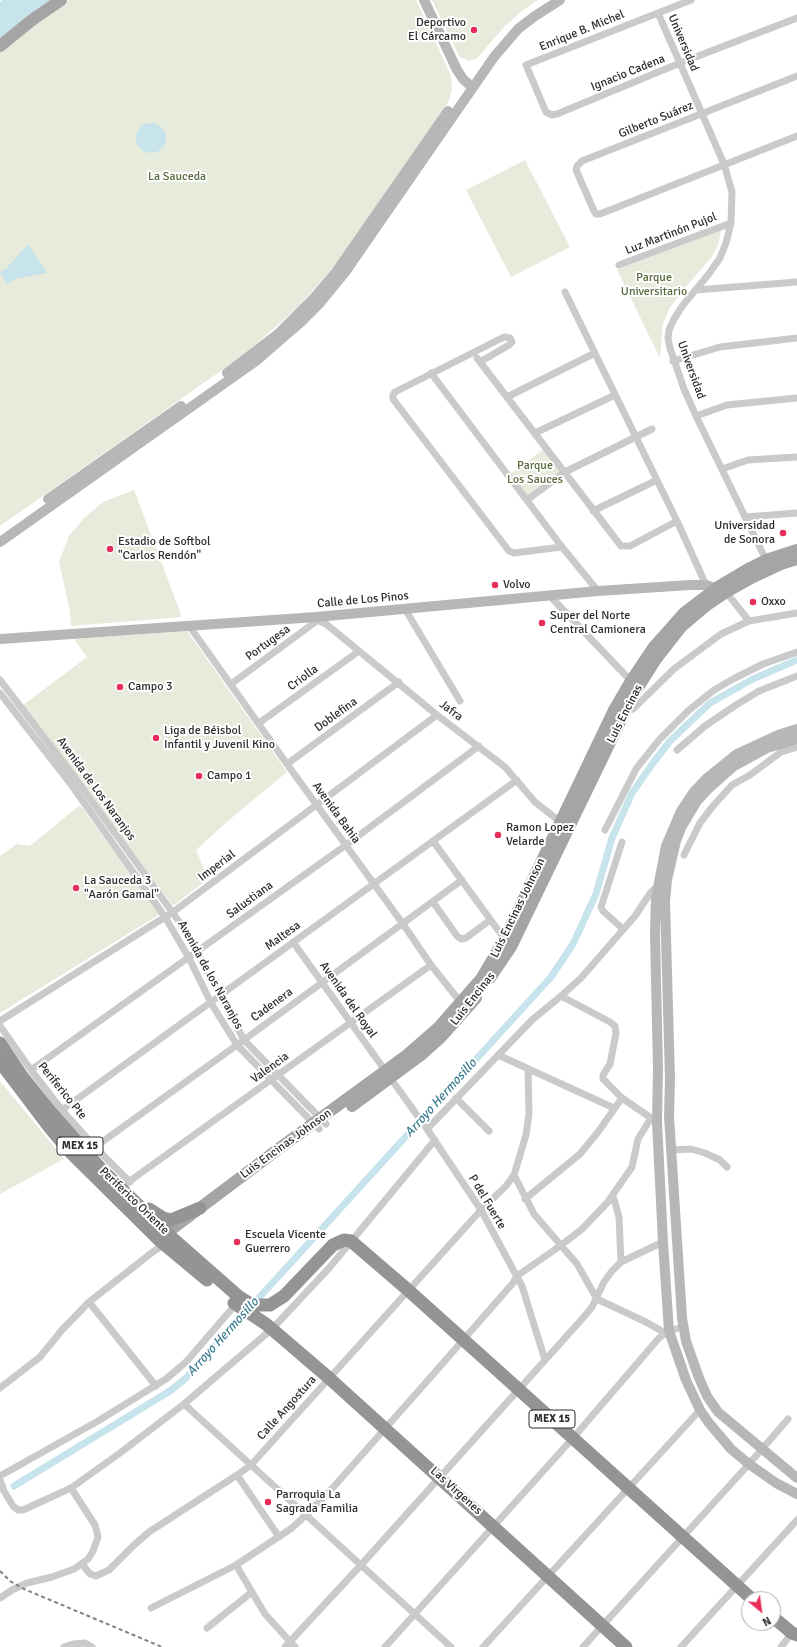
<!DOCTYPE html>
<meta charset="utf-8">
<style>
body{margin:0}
#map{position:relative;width:797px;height:1647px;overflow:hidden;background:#fff;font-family:Signika,sans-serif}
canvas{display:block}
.north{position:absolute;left:741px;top:1591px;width:40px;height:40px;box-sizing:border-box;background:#fff;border:1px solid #ababab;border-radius:50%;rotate:151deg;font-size:11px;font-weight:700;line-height:16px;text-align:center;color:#2d2d2d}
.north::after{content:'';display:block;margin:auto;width:14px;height:18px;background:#e62e59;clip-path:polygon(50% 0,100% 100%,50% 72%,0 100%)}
</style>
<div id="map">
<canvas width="797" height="1647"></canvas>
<div class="north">N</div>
</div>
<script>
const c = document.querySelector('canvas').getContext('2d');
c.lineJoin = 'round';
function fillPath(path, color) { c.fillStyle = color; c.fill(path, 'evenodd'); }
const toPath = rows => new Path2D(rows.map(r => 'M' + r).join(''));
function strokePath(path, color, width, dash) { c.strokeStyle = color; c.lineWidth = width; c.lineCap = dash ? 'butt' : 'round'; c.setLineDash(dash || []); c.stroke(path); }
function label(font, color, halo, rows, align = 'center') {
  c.font = font + ' Signika,sans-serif'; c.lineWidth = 4; c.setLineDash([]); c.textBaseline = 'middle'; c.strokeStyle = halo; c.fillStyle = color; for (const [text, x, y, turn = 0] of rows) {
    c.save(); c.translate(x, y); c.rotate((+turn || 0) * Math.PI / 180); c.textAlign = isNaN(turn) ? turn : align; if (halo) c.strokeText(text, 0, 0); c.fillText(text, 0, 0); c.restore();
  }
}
const green = toPath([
 [69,0,416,0,449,71,451,77,452,90,448,103,335,265,298,307,256,344,225,368,0,526,0,52,32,26],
 [432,0,538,0,522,11,505,26,479,56,476,59,469,61,460,57,458,54],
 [525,160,570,247,511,277,466,190],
 [721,230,719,243,711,258,683,290,669,309,663,324,660,358,617,270],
 [544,449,561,472,526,497,509,475],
 [134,490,182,617,71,626,70,611,59,562,69,536,84,518,103,502],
 [187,631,287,772,228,821,196,850,208,879,173,906,23,705,87,657,74,639],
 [80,805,160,914,0,1013,0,856,17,844,30,846],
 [0,1081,64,1159,0,1194]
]);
const water = toPath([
 [2,0,52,0,0,40,0,2],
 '136 138a15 15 0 1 1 30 0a15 15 0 1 1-30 0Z',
 [28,244,47,273,15,279,7,284,0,272,6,269]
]);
const canal = toPath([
 [14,1486,170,1391,186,1378,551,977,573,944,596,894,612,838,632,793,653,763,670,741,710,703,753,679,797,660]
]);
const street = toPath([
 [691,0,526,65,546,112,552,115,557,114,680,63,797,18],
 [658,13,724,164,732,192,731,223,726,243,720,258,708,275,683,305,674,319,669,330,668,338,670,348,684,389,696,416,767,562],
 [797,76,582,161,577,166,576,170,594,211,596,214,600,214,797,136],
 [619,265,731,223],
 [696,290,797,282],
 [565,292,677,521,706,585],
 [477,358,621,546,630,546,677,521],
 [673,361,720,347,797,338],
 [480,362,509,345,512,342,510,338,504,337,395,392,393,395,393,399,509,551,514,553,562,547],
 [431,373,562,547,598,591],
 [507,397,595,353],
 [696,416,727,405,797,398],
 [535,433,615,395],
 [722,469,748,460,797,457],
 [527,500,565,472,652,429],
 [593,511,657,480],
 [745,517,797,513],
 [726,592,749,621],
 [549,595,631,681],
 [405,609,460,701],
 [316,617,318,620,326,624,437,715,505,767,535,802,563,824],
 [190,627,287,764,403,924,431,965,462,1004],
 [0,680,75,778,178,920,197,952,244,1040,326,1124],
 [231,684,318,620],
 [0,693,70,783,165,917,189,958,211,1003,237,1045,319,1129],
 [625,712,633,709,674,669,721,634,749,621,797,613],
 [259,723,359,651],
 [677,750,705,726,736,705,759,691,797,676],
 [287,764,399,682],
 [605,830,636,769,659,740,689,710,714,690,735,678,763,664,797,652],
 [433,841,506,941],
 [622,842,601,907,603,911,623,929],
 [684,855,700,823,713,806,732,785,750,775,781,752,797,747],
 [433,902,457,936,461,939,466,938,490,920],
 [293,942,427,1129,481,1210,522,1286,545,1360],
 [561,996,610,1022,615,1026,616,1033,610,1064,603,1075,603,1079,622,1098],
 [0,1021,173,912,437,715],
 [0,1026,31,1070,62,1110,95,1147,130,1182],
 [498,1055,614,1108],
 [31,1070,346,845,479,746],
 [456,1098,489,1131],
 [62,1110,517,780],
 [427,1129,532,1020,561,996,581,978,635,916,651,892,657,887],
 [95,1147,237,1045,462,880],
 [672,1150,691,1149,705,1153,720,1160,727,1167],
 [514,1175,534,1214,577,1264,597,1299,646,1322,665,1333],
 [120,1188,431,965],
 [613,1196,619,1217,621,1262],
 [525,1199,580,1154,598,1132,622,1098,654,1120],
 [89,1302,156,1386],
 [0,1388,40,1357,62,1330,89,1302,154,1251,164,1245],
 [184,1404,451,1647],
 [237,1475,279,1537],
 [0,1476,98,1421,166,1379,186,1362,236,1304],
 [0,1480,4,1491,13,1506,18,1510,23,1510,71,1488,120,1453,184,1404,272,1329,330,1267,435,1140],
 [82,1564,90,1574,96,1576,109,1570,134,1545,149,1532,237,1475,251,1465,481,1210,506,1186,514,1175,526,1135,529,1114,528,1070],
 [236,1565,265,1614,295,1647],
 [0,1598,12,1590,27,1583,52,1577,74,1569,88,1559,93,1551,98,1537,95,1525,71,1488],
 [151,1608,236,1565,292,1528,307,1514,329,1492,429,1379,513,1283,517,1276,560,1246,582,1229,607,1203,632,1167,638,1139,651,1118],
 [207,1628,252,1592],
 [64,1647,73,1644,85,1643,92,1647],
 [285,1647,361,1565,582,1319,592,1307,604,1282,612,1271,621,1262,663,1242],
 [385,1647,573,1438,659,1338,669,1331,683,1327],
 [483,1647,700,1410],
 [583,1647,749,1464,788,1419],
 [681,1647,797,1520],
 [781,1647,792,1633]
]);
const secondary = toPath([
 [424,0,457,70,463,79,472,87],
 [227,373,278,334,314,298,336,272,448,111],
 [48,499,181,406],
 [0,542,256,361,301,322,319,304,346,271,494,57,518,29,535,16,560,0],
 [0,639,316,617,598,591,690,585,706,585,722,590],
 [797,729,778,735,737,754,706,779,693,793,681,811,666,846,656,898,655,933,658,1069,657,1122,663,1242,669,1331,686,1380,700,1410,709,1423,731,1449,749,1464,776,1483,797,1494],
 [797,739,767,748,734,766,708,789,697,801,681,828,676,841,667,880,665,901,670,1079,669,1116,682,1318,686,1341,699,1378,707,1396,718,1412,797,1478]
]);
const primary = toPath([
 [0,46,32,20,61,0],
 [490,978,511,947,632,697,656,659,681,627,707,605,726,592,753,577,781,564,797,559],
 [352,1106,421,1055,441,1037,476,998],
 [160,1238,281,1147,407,1055,439,1027,481,979,504,940,614,710,631,681,653,648,684,613,718,587,750,568,766,560,797,550]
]);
const highway = toPath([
 [0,1043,22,1076,50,1111,102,1170,172,1238,238,1296,249,1303,255,1305,270,1305,284,1296,333,1245,344,1240,351,1241,408,1290,752,1599],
 [0,1062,50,1128,72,1154,159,1240,207,1280],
 [149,1209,163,1218,171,1220,200,1208],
 [234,1303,266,1324,329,1378,626,1647],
 [773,1617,792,1633,797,1635]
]);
const rail = toPath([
 [0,1571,10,1581,24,1589,162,1647]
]);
const markers = [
 [474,30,4,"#e62e59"],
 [783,533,4,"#e62e59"],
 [110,549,4,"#e62e59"],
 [495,585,4,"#e62e59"],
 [753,602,4,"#e62e59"],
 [542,623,4,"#e62e59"],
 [120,687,4,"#e62e59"],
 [156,738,4,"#e62e59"],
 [199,776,4,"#e62e59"],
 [498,835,4,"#e62e59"],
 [76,888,4,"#e62e59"],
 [237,1242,4,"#e62e59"],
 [268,1502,4,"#e62e59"]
];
const shields = [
 [80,1146,46],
 [552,1419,46]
];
const shieldNames = [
 ["MEX 15",80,1146],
 ["MEX 15",552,1419]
];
const poiNames = [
 ["Deportivo",466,23,"right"],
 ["El Cárcamo",466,37,"right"],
 ["Universidad",775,526,"right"],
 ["de Sonora",775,540,"right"],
 ["Estadio de Softbol",118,542],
 ["\"Carlos Rendón\"",118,556],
 ["Volvo",503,585],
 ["Oxxo",761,602],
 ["Super del Norte",550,616],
 ["Central Camionera",550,630],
 ["Campo 3",128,687],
 ["Liga de Béisbol",164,731],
 ["Infantil y Juvenil Kino",164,745],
 ["Campo 1",207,776],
 ["Ramon Lopez",506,828],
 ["Velarde",506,842],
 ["La Sauceda 3",84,881],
 ["\"Aarón Gamal\"",84,895],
 ["Escuela Vicente",245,1235],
 ["Guerrero",245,1249],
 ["Parroquia La",276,1495],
 ["Sagrada Familia",276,1509]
];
const streetNames = [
 ["Enrique B. Michel",582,31,-22],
 ["Universidad",683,43,67],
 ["Ignacio Cadena",628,73,-22],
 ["Gilberto Suárez",656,120,-22],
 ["Luz Martinón Pujol",671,234,-21],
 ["Universidad",691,370,70],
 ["Calle de Los Pinos",363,600,-5],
 ["Portugesa",268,643,-36],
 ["Criolla",303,678,-36],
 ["Jafra",451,711,37],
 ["Luis Encinas",625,714,-63],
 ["Doblefina",336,715,-36],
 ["Avenida de Los Naranjos",96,789,54],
 ["Avenida Bahia",336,813,54],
 ["Imperial",217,866,-37],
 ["Salustiana",250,900,-36],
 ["Luis Encinas Johnson",518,908,-64],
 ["Maltesa",283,936,-36],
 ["Avenida de los Naranjos",210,975,61],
 ["Luis Encinas",473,999,-52],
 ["Avenida del Royal",348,1000,55],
 ["Cadenera",272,1005,-36],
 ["Valencia",270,1068,-36],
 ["Periferico Pte",62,1091,51],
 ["Luis Encinas Johnson",286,1144,-36],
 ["Periferico Oriente",134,1201,44],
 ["P del Fuerte",487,1202,59],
 ["Calle Angostura",287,1408,-48],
 ["Las Virgenes",456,1491,42]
];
const parkNames = [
 ["La Sauceda",177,177],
 ["Parque",654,278],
 ["Universitario",654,292],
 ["Parque",535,466],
 ["Los Sauces",535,480]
];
const waterNames = [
 ["Arroyo Hermosillo",441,1098,-48],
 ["Arroyo Hermosillo",223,1337,-48]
];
fillPath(green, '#e6ebdb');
fillPath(water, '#c7e3eb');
strokePath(canal, '#c7e3eb', 7);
strokePath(street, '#cacaca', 7);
strokePath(secondary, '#b7b7b7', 10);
strokePath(primary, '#a5a5a5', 12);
strokePath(highway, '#949494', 13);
strokePath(rail, '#828282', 2, [4, 3]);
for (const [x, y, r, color] of markers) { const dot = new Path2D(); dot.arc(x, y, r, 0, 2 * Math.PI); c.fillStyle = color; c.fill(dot); strokePath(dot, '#fff', 1.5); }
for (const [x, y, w] of shields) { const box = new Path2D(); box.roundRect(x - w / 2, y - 9, w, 18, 3); c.fillStyle = '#fff'; c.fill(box); strokePath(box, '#2d2d2d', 1); }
label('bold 11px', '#2d2d2d', null, shieldNames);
label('12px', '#2d2d2d', '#fff', poiNames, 'left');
label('12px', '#2d2d2d', '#fff', streetNames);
label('12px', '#58693b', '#fff', parkNames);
label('italic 13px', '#3b7d90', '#fff', waterNames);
</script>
